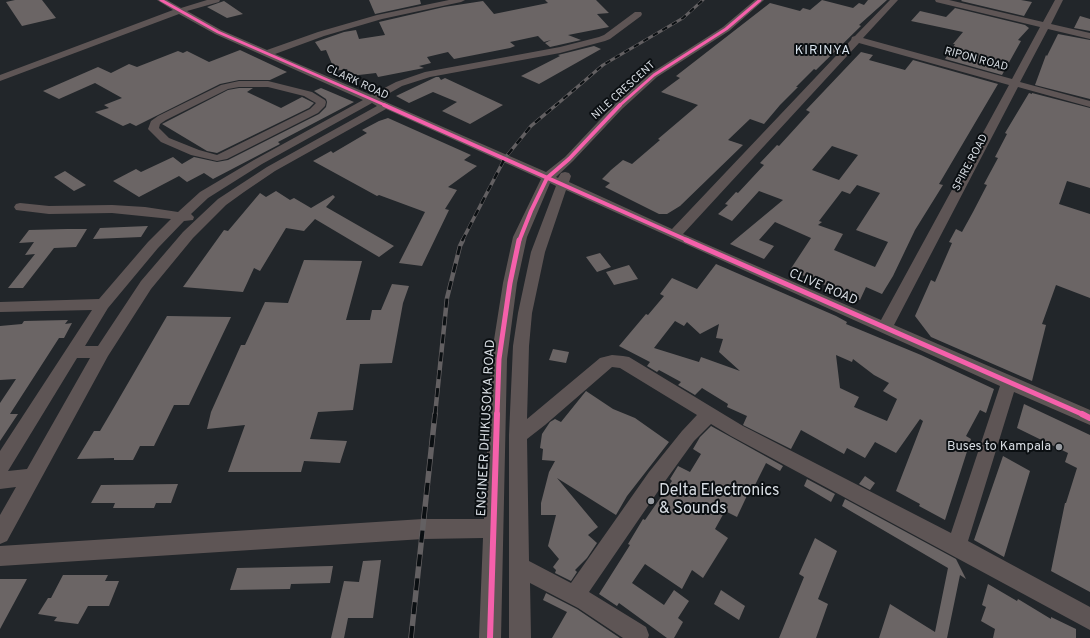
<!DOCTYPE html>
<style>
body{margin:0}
canvas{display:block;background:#22262a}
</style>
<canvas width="1090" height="638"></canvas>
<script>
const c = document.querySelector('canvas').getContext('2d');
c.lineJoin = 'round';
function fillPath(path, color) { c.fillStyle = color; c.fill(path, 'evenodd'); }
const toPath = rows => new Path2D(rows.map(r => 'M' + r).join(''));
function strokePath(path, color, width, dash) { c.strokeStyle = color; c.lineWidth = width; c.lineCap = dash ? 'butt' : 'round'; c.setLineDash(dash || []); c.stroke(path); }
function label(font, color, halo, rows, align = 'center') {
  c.font = font + ' Overpass,sans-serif'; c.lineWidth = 4; c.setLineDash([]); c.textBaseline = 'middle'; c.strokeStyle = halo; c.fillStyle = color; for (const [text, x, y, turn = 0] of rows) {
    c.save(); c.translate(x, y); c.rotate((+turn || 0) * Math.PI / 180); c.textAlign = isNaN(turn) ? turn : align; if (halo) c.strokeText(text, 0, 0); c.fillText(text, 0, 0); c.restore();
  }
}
const building = toPath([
 [15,0,42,0,56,18,22,26,6,2],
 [369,0,420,0,421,4,375,14],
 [545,0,596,0,609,13,597,14,609,27,568,35,581,40,550,47,545,43,551,40,544,42,538,36,510,42,515,46,510,48,454,59,448,52,427,57,431,63,419,66,424,68,378,77,376,73,350,76,347,69,335,71,326,50,321,51,315,42,344,32,356,30,359,39,385,35,379,22,444,7,483,1,494,14,548,3],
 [822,0,853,8,859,3,864,5,868,0,887,0,859,25,861,26,816,70,814,69,796,87,798,87,780,105,764,124,750,119,728,140,743,145,680,206,667,214,659,214,605,187,610,183,602,179,611,170,623,160,632,164,660,140,658,139,698,105,661,92,680,78,676,76,770,3,800,11,803,8,810,10],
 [962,0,1021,0,1032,2,1024,16,961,1],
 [224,1,243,14,227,18,207,7],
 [955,8,1025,25,1029,28,1018,40,1021,41,1002,75,945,59,955,44,953,44,963,32,911,21,920,11,946,17],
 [1080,16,1090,19,1090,31,1074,28],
 [1058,34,1090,40,1090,99,1035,85,1046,55,1047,56],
 [594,46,601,49,539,84,521,76,560,56,558,55],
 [240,50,287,72,270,80,239,80,220,84,136,126,130,123,123,126,95,112,109,108,104,105,122,98,95,83,59,99,43,91,98,67,111,73,129,64,137,67,178,51,183,53,187,51,209,62],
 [861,52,873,55,869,60,905,70,913,60,998,84,939,184,943,185,915,230,893,276,882,294,866,287,860,300,790,270,811,238,775,222,759,240,774,246,764,259,730,244,783,200,759,191,732,221,718,214,728,205,725,204,736,192,738,193,764,165,760,163,777,145,779,146,810,112,806,110],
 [832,146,858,155,839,180,812,170],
 [857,185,880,193,856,230,888,242,875,267,834,250,843,234,818,225,822,222,819,221,842,191,850,194],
 [436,77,439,77,441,80,445,78,503,105,470,124,442,111,457,102,433,92,409,103,396,96],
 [239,88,253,88,247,92,281,108,302,97,314,103,309,108,217,153,207,151,162,124,228,90],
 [321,88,354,102,278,142,280,144,213,179,204,173,187,182,179,176,139,197,113,181,136,169,141,172,173,157,182,164,194,157,217,162,228,160,319,114,326,107,327,102,326,99,314,91],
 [1029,93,1032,94,1032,93,1090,108,1090,188,1067,181,1059,204,1090,214,1090,298,1056,285,1042,324,1046,325,1032,381,931,337,915,316,931,280,935,282,952,243,949,242,956,229,962,232,973,212,987,185,984,184,998,158,995,157,1007,134,1005,133],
 [388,118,471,155,464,160,477,166,448,187,457,190,445,209,449,210,422,266,399,263,425,212,379,195,377,196,313,161,331,151,333,153,367,133,362,130,379,121],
 [65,171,86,185,74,191,54,177],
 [276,191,290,200,294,198,311,208,333,195,335,197,326,207,394,246,379,257,315,219,304,231,286,228,260,271,254,268,243,292,183,287,224,230,228,231,260,193,266,197],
 [148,226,141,237,93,239,100,228],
 [67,229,87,229,76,247,54,248,23,288,8,288,35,254,25,255,34,242,19,243,29,230],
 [600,253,611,267,597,272,586,257],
 [304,260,362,261,346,320,370,320,372,310,381,310,392,284,409,286,403,303,392,363,360,364,353,410,318,412,310,439,347,441,340,463,304,461,301,472,228,472,245,425,207,429,211,412,241,345,245,345,265,302,288,303],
 [716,264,836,316,847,322,846,324,921,355,994,389,986,413,980,410,966,436,971,439,945,520,919,506,920,504,896,491,923,421,920,419,896,453,875,442,865,458,847,448,844,454,801,430,791,449,743,425,747,416,727,407,728,404,702,388,695,395,678,385,681,382,659,370,657,372,647,366,650,362,619,346,646,314,648,315,664,296,660,294,672,278,697,289],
 [675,321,684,326,687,322,700,334,719,324,716,338,723,339,719,352,740,371,701,357,699,362,654,348],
 [836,355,852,362,853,359,874,375,889,383,883,391,897,399,887,421,854,407,859,397,840,388],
 [629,265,638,279,614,285,606,272],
 [167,316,231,317,189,405,174,405,154,446,140,446,133,460,114,460,114,458,77,459,94,431,100,431,113,409],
 [68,320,65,324,72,323,64,338,59,338,10,414,18,414,0,441,0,403,16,379,0,380,0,326,22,324,24,321],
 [553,349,569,352,566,363,549,360],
 [586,391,613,409,635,418,669,442,627,496,616,515,557,478,598,527,588,535,597,543,587,558,575,570,577,572,571,581,555,573,556,570,553,567,559,559,548,546,556,515,541,515,541,503,549,472,555,461,542,460,543,449,540,448,542,434,550,422,555,419,561,422],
 [1024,404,1090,435,1090,592,1051,571,1065,503,1066,503,1077,468,1065,462,1068,453,1017,428],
 [711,426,783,466,780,471,766,463,754,487,752,485,737,517,725,511,715,529,728,538,703,578,692,570,682,589,645,564,632,583,664,605,674,590,689,601,678,618,683,622,674,638,667,638,619,603,617,606,599,594,630,545,628,544,643,519,645,520,672,481,670,479,678,466,690,472,701,454,693,449,700,437],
 [1003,456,1030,471,1004,557,974,540],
 [865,476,875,483,870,490,859,484],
 [807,479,835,494,831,502,804,486],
 [178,484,171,503,156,503,154,508,113,508,115,503,91,503,101,485],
 [845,499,956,559,966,579,960,575,947,638,879,638,890,604,935,632,948,568,842,506],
 [815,538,837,551,818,599,828,604,816,638,779,638,804,577,799,574],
 [381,560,373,618,348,618,344,638,331,638,344,581,359,582,363,561],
 [333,566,330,583,291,584,290,589,230,590,237,568],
 [63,575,108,575,105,581,119,581,109,606,88,606,78,624,54,621,57,617,38,614,48,598,51,598],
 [0,579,27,579,0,629],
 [988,584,1017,601,1018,599,1051,619,1051,617,1076,629,1076,638,993,638,995,629,981,621,986,607,982,605],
 [721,590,745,606,739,620,714,604],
 [546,593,577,609,620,638,552,638,567,612,543,600]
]);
const minor = toPath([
 [157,0,167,0,181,8,207,0,220,0,219,2,187,11,221,30,267,50,318,32,377,15,449,0,465,0,461,2,382,19,324,36,275,54,371,95,396,82,425,72,560,47,599,37,604,35,635,12,641,12,642,14,641,16,610,39,605,41,560,53,430,77,402,86,379,99,546,172,565,157,614,105,651,73,723,27,755,0,764,0,729,31,657,77,622,109,573,161,556,177,558,178,561,173,565,172,569,173,571,176,569,182,672,229,851,40,852,37,855,36,890,0,898,0,863,38,1012,79,1040,27,936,2,935,0,949,0,1043,22,1055,0,1063,0,1051,24,1090,33,1090,39,1048,29,1020,82,1090,101,1090,107,1018,87,894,325,1090,410,1090,425,1014,392,968,541,1090,607,1090,630,731,436,711,424,694,441,663,484,589,592,646,627,649,635,648,638,623,638,578,608,530,583,531,638,509,638,509,435,513,346,518,313,531,252,556,186,550,183,527,237,517,283,507,359,501,638,479,638,483,538,423,539,0,566,0,546,423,519,484,519,491,359,503,283,513,237,541,179,386,109,275,171,244,192,226,205,193,238,151,289,108,356,7,541,0,544,0,515,16,487,0,489,0,451,92,310,0,312,0,302,99,299,148,242,171,219,112,213,49,214,16,210,14,207,16,204,20,203,49,206,112,205,145,207,178,212,200,192,254,160,363,100,215,34,179,14,0,81,0,75,173,10,157,0],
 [859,43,1009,85,881,320,683,234,859,43],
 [372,103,377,106,267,167,218,199,183,232,141,281,98,346,85,346,108,308,158,248,184,221,193,220,194,217,191,214,208,198,262,164,372,103],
 [566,190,1000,386,951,533,743,426,629,357,623,356,612,355,600,358,527,419,529,346,532,313,545,252,566,190],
 [77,358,90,358,27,469,8,471,77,358],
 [612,367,620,368,697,415,682,431,649,472,571,583,529,561,527,439,545,425,612,367],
 [239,81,268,81,312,92,325,100,326,102,325,106,318,113,227,159,217,161,191,155,161,142,148,129,151,121,158,116,221,85,239,81],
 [239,87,268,87,304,96,316,103,310,109,217,155,199,150,169,138,159,128,160,124,166,120,228,89,239,87]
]);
const railFar3 = toPath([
 [555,106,603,65,683,18,703,0]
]);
const railFar2 = toPath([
 [462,241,505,158,531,126,556,105]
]);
const railFar1 = toPath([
 [435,415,447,298,460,246,463,240]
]);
const rail = toPath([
 [411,638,435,414]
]);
const cyclewayFar3 = toPath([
 [161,0,218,32,387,106],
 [619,106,654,75,726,29,760,0]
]);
const cyclewayFar2 = toPath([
 [384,105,689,241],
 [519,241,531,211,547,178,569,159,620,105]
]);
const cyclewayFar1 = toPath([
 [686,240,1084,415],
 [497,415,499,359,510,283,519,240]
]);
const cycleway = toPath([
 [1082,414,1090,418],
 [490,638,497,414]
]);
const markers = [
 [1059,447,4,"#989ca2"],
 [651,501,4,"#989ca2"]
];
const farStreetnames = [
 ["RIPON ROAD",976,60,15],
 ["CLARK ROAD",357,83,25],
 ["NILE CRESCENT",624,91,-42],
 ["SPIRE ROAD",971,163,-62]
];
const farQuarternames = [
 ["KIRINYA",823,51]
];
const streetNames = [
 ["CLIVE ROAD",823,288,23],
 ["ENGINEER DHIKUSOKA ROAD",487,428,-87]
];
const poiNames = [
 ["Buses to Kampala",1051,447]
];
const nearPoinames = [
 ["Delta Electronics",659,492],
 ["& Sounds",659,510]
];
fillPath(building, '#6b6565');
fillPath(minor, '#5e5555');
strokePath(railFar3, '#636062', 3);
strokePath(railFar2, '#636062', 3.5);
strokePath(railFar1, '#636062', 4.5);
strokePath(rail, '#636062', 5.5);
strokePath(railFar3, '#0b0f12', 2, [5.5]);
strokePath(railFar2, '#0b0f12', 2.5, [7]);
strokePath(railFar1, '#0b0f12', 3, [9]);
strokePath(rail, '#0b0f12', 4, [12]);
strokePath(cyclewayFar3, '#f560ab', 3);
strokePath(cyclewayFar2, '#f560ab', 4);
strokePath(cyclewayFar1, '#f560ab', 5);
strokePath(cycleway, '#f560ab', 6);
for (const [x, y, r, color] of markers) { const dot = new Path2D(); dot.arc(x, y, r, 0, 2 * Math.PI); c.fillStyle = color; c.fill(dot); strokePath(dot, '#0b0f12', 1.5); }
label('11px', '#d7dce2', '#0b0f12', farStreetnames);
c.letterSpacing = '1px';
label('13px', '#d9e4ee', '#0b0f12', farQuarternames);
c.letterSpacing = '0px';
label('13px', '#d7dce2', '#0b0f12', streetNames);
label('13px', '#d7dce2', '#0b0f12', poiNames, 'right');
label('16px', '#d7dce2', '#0b0f12', nearPoinames, 'left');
</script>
